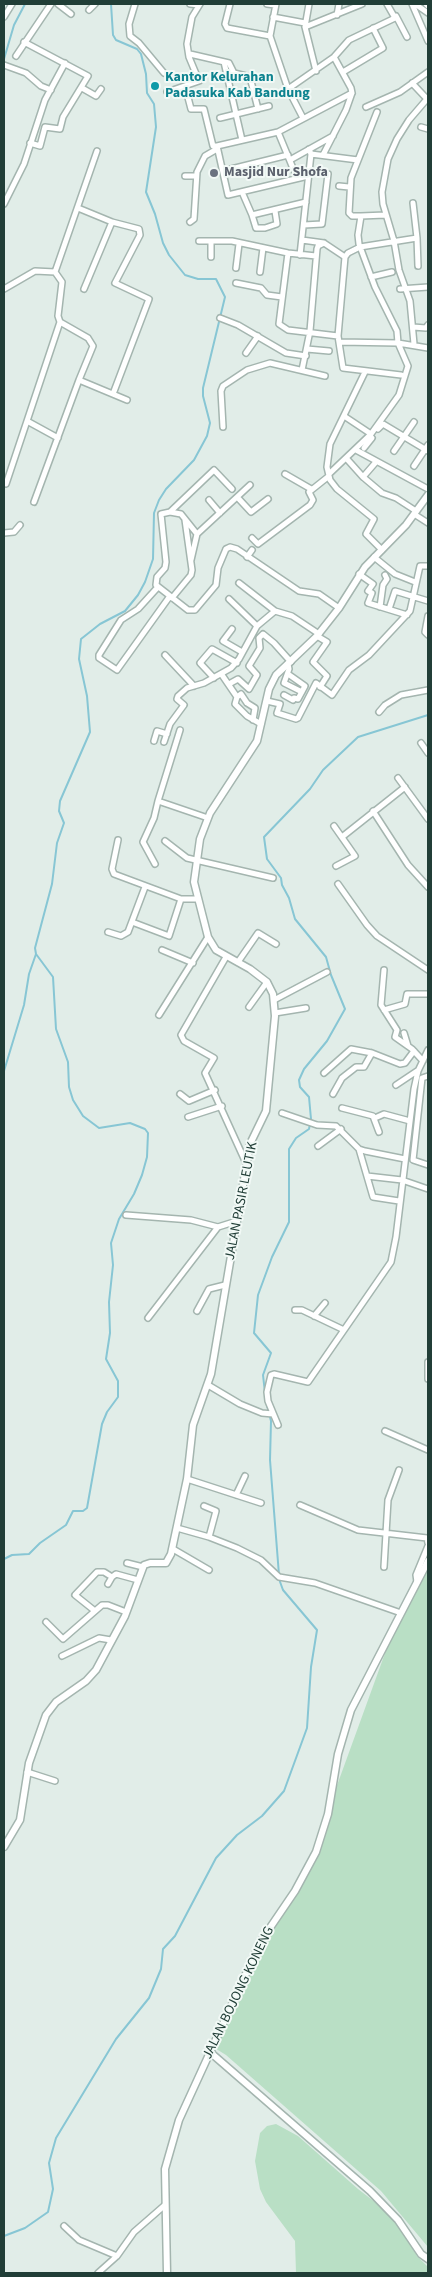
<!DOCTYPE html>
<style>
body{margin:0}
#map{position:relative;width:432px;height:2277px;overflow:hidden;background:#e1ede8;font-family:"Source Sans 3",sans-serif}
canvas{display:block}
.frame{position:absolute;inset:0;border:5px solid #213e37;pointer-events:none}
</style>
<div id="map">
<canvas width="432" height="2277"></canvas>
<div class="frame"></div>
</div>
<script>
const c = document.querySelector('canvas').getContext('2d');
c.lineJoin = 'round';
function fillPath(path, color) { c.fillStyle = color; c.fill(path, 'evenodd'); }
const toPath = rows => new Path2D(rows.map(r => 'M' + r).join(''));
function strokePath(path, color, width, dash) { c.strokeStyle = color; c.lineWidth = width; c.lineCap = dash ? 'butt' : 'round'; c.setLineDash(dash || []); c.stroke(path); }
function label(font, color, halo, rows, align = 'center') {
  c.font = font + ' "Source Sans 3",sans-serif'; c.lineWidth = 4; c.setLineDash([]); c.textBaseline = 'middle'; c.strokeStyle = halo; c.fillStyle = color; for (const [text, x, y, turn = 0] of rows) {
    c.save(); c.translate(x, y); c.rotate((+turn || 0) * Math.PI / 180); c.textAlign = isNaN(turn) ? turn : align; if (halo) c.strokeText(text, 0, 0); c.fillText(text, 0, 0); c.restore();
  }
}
const green = toPath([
 [428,1567,428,2247,381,2191,226,2055,213,2047,255,1955,303,1879,392,1634],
 [276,2124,298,2136,358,2189,384,2209,401,2230,417,2256,428,2267,428,2273,296,2273,295,2241,266,2202,260,2189,255,2161,260,2133,267,2126]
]);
const stream = toPath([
 [4,59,14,25,25,4],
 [4,1071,24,1005,29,974,36,954],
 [265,1393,263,1375,271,1353,254,1333,258,1295,272,1257,289,1222,289,1149,296,1138,309,1129,311,1119,309,1097,300,1087,299,1080,304,1069,327,1041,345,1009,331,975,326,957,295,919,289,898,282,885,281,878,267,859,264,837,310,789,323,770,358,737,428,715],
 [266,1401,271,1421,270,1460,279,1575],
 [4,1559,12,1555,29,1554,40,1543,66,1525,73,1511,83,1511,87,1508,102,1424,107,1412,118,1397,118,1381,106,1359,110,1333,109,1302,113,1265,111,1243,119,1219,134,1194,142,1175,147,1157,148,1133,145,1129,130,1123,99,1128,83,1116,73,1100,69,1087,68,1062,56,1029,53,977,36,954,35,948,52,884,57,843,64,823,59,811,60,801,90,732,87,696,79,659,81,639,100,624,125,611,138,595,145,582,153,559,154,513,159,500,166,489,194,460,207,436,210,423,203,396,203,388,225,297,216,279,198,279,185,275,169,255,163,243,155,214,146,192,156,127,154,104,147,93,146,74,141,54,137,49,116,40,113,35,111,4],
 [4,2236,25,2228,48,2212,53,2189,49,2163,56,2138,116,2039,149,1998,161,1969,163,1949,175,1936,216,1858,237,1835,262,1816,284,1791,307,1728,311,1667,317,1630,283,1590,279,1579]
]);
const minor = toPath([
 [58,4,71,14],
 [135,4,129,24,130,36,139,43,164,73],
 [190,4,199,5],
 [230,4,225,24,227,28,270,36],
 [267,4,275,5],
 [276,4,270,36,288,89,303,118],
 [309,4,305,27,316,71],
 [412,4,428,41],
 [415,4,428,13],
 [426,4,428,6],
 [89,10,95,4],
 [337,15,339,4],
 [396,16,407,37],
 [4,17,12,4],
 [273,17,305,23],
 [305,27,362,4],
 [24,42,88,76,63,117,60,129,45,127,40,146,30,143],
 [190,54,229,63,234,73],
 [16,56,51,4],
 [224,62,242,140],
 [4,65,26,73,41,86,51,90],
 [343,72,383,48,373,28],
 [227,74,234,73,250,77,258,109],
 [412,83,428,100],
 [185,86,191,109,204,109,213,146,217,146,228,195,308,176],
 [82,88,96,96,101,89],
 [288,89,334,57,349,40,395,18,387,4],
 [167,92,199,81,189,57,187,44,192,17,200,4],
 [366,107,400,92,428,72],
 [377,112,351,178,349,213,352,216,361,216,385,215],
 [220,118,269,106],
 [421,127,428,129],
 [278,132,297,178],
 [217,146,278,132,352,93],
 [311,154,358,160],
 [323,155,346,110,352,93,351,88,334,57],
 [290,160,333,136],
 [223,171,288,155],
 [185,176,196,176],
 [339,186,349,187],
 [242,192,252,215,306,202],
 [413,203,417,238],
 [4,204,24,164,45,100,65,63],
 [78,208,112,222,84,289],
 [252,215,256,228,265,228,277,224,275,211],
 [112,222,139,229,140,235,115,283,149,299,113,394],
 [190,222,194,219,197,172,205,156,217,149],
 [304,225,322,224,328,174],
 [302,240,324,243,345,257],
 [199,241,232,241,288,253,316,256],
 [211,241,211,257],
 [288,253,279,324,288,330,338,336],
 [300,255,311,154,309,149],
 [236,268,239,244],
 [55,272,97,151],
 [260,272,263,248],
 [371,277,392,272],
 [236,283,261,288,267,295,282,297],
 [4,289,35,271,55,272,62,282,58,316,60,322,88,338,93,346,79,380,127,400],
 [400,289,428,287],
 [220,318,238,325,286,353,306,356],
 [413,327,426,328,428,325],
 [340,342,398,343,428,348],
 [414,344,410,301,399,270,394,241,383,204,382,192,388,159,397,139,409,120,427,99],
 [307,349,329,351],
 [246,353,258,336],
 [302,370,310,331,317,249,318,246,324,243],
 [365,372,330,444,327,467,330,480,337,489,374,519,366,534,382,550],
 [401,375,343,368,338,336,345,257,348,253,360,247,417,238,418,266],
 [344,416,371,434],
 [27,421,60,322],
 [223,427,221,391,223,386,247,370,270,363,325,376],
 [378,429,383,424,428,451],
 [364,448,372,438],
 [356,450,428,489],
 [394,451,414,422],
 [346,458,363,477],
 [376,462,363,477,382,493,396,498,416,511],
 [414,466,428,445],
 [285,474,311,489],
 [329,474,371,434,399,395,408,366,398,343,397,331,375,287,359,244,358,235,361,216],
 [6,484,27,421,58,438],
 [238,498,251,512,268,499],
 [209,500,220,513],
 [34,502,79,380],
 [170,512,214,470,232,489],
 [414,514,428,523],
 [4,533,14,532,20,525],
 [197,534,250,485],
 [252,538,258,544,310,505,313,500,309,492,329,476],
 [226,549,230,547,237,549,299,591,319,594,339,608],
 [247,557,252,550],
 [374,557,395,574,415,582],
 [191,560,197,534,181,514,170,512,161,514,166,562,165,568,157,577,156,585,188,610,195,610,216,585,218,568,226,549],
 [359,574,373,584,368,591,372,593,368,603,407,615],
 [239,583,275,611,292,616,319,634],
 [158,587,138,609,121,620,99,655,99,658,117,670,170,596],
 [172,598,191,575,192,570,185,520],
 [229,599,257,626],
 [380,607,383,585,387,579,385,575],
 [389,609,395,591,428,601],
 [428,616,425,632,428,635],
 [232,629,223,641,242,652],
 [317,636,327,642,313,662,327,676,320,687],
 [165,655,194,686],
 [288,664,289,669,284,683,302,692],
 [222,675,237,697,235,704,247,716,261,724],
 [214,678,200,663,212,649,237,663],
 [229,684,238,679,249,689,257,675,249,666,260,648,259,638,263,634,274,643,291,662],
 [284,695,293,700,294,698,298,699,305,686,288,674],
 [237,697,241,694,247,703,255,708,253,720],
 [267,701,280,704,277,713,296,719,298,718,316,683,332,695,349,670,369,655,410,611,420,566,428,566],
 [379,712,385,705,401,695,428,690],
 [180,730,158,801,208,818],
 [154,741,157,731,167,734],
 [164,742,170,724,184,705,177,699,178,696,187,688,204,683,231,668,239,659,257,626,275,611],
 [421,743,428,753],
 [398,778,428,819],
 [373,811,408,865,428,887],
 [334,826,355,856,336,866],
 [342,837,405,787],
 [118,840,112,869,114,874,181,899,196,899],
 [165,841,187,858,273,878],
 [155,864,143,842,154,818,158,801],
 [338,884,367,925,377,936,428,970],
 [132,922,169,936,181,899],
 [108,932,121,936,128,932,145,887],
 [162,950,193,963],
 [226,957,181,1035,184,1041,214,1058,205,1073,246,1163],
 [238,962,258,933,276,944],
 [384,970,381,1005,397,1030,395,1037,412,1049,423,1061],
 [274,1000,327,972],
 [249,1007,267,982],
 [384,1010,405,1004,407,994,428,994],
 [275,1013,306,1008],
 [159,1015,208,937],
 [404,1033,408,1046],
 [324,1073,351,1049,372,1053,400,1064,405,1063,414,1051],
 [428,1076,422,1078,413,1160,428,1165],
 [396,1085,417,1071],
 [180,1094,189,1101,215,1090],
 [333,1094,342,1078,356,1067,364,1067,372,1053],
 [342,1108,373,1116,379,1132],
 [282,1113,317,1125,336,1126,359,1149,365,1151,405,1159],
 [188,1117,222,1106],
 [375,1118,384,1114,410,1121],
 [318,1146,341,1129],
 [359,1149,373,1197,399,1201],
 [367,1176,402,1180,428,1189],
 [126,1215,191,1220,218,1227],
 [295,1310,302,1310,344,1330],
 [197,1311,209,1289,225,1285],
 [314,1316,325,1303],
 [148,1318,218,1227,237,1221],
 [428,1379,428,1362],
 [208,1385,240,1404,262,1413,273,1414],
 [278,1425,268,1401,267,1392,271,1375,274,1374,308,1382,391,1262,396,1237,414,1089,418,1071,428,1050],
 [385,1431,428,1450],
 [187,1479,261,1503],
 [236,1495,245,1476],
 [300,1505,358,1530,427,1538,428,1543],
 [204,1506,216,1511,209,1537],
 [177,1528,209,1537,237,1548,261,1560,279,1577,315,1583,401,1613],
 [173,1549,209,1570],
 [127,1563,143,1567],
 [384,1567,388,1500,399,1470],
 [417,1582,416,1575,428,1546],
 [108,1584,112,1577,116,1574,138,1580],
 [95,1611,75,1595,97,1572,104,1572,112,1577],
 [46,1622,63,1639,102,1605,108,1605,126,1612],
 [62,1656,99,1638,111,1640],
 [27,1772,55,1781],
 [64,2226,79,2240,117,2256],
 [98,2273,117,2256,134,2232,165,2205]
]);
const tertiary = toPath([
 [4,1847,20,1820,29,1763,46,1715,56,1702,86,1681,96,1670,125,1616,144,1565,150,1563,166,1563,171,1554,187,1479,193,1425,211,1374,250,1144,266,1111,275,1016,273,994,267,982,250,969,216,950,208,937,194,882,200,839,210,813,257,741,269,689,276,675,317,636,339,608,365,567,406,525,428,495],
 [211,2053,370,2191,398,2220,421,2254,428,2259],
 [167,2273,165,2169,179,2120,261,1941,295,1891,316,1852,328,1814,338,1754,351,1710,428,1561]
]);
const markers = [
 [155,86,5,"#0f9aa8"],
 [214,173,5,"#6b7280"]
];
const cultureNames = [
 ["Kantor Kelurahan",165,78],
 ["Padasuka Kab Bandung",165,94]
];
const worshipNames = [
 ["Masjid Nur Shofa",224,173]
];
const streetNames = [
 ["JALAN PASIR LEUTIK",242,1201,-79],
 ["JALAN BOJONG KONENG",239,1993,-64]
];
fillPath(green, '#b9dfc5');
strokePath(stream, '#87c6d4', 2);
strokePath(minor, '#a4b5af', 8);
strokePath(tertiary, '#a4b5af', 9);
strokePath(minor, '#fff', 5);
strokePath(tertiary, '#fff', 6);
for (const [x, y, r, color] of markers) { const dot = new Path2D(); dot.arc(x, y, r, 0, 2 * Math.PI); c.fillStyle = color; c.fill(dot); strokePath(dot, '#f2f9f6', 2); }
label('bold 14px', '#0d838f', '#f2f9f6', cultureNames, 'left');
label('bold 14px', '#5b616d', '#f2f9f6', worshipNames, 'left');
label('14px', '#213e37', '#f2f9f6', streetNames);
</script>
